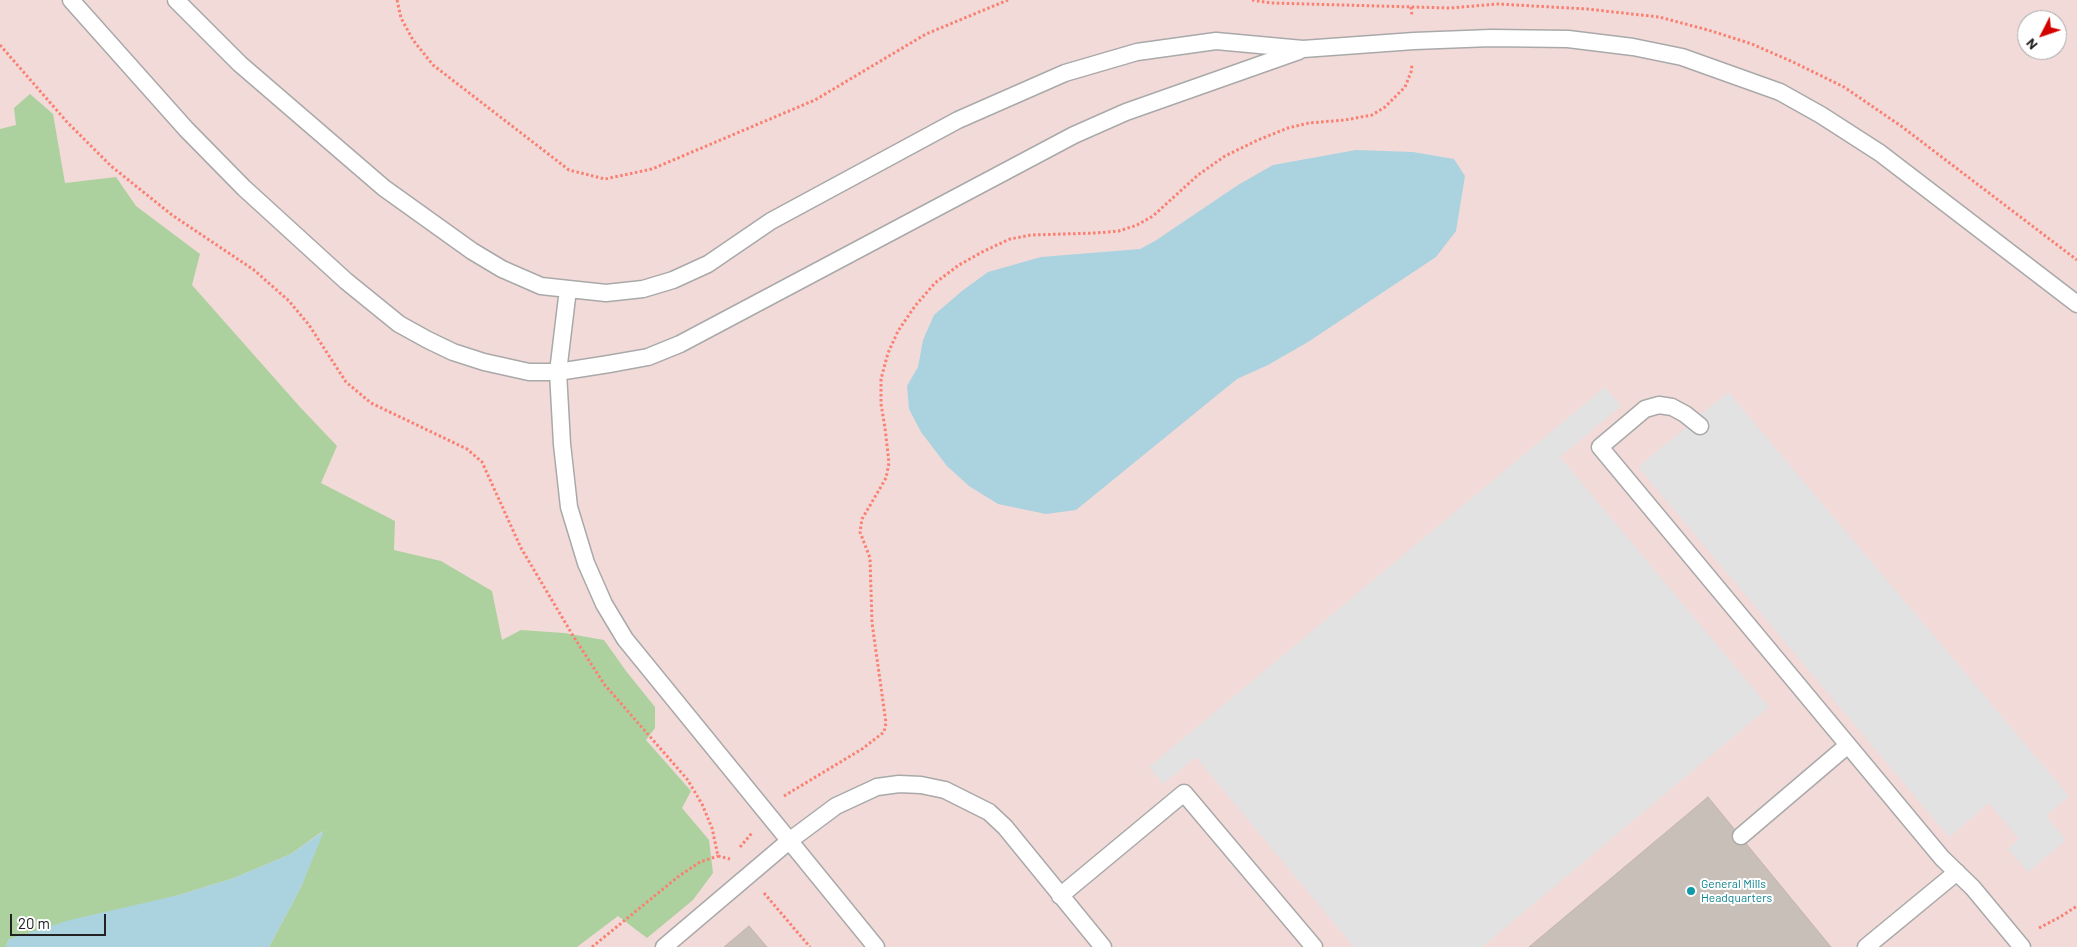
<!DOCTYPE html>
<style>
body{margin:0}
#map{position:relative;width:2077px;height:947px;overflow:hidden;background:#f2efe9;font-family:Barlow,sans-serif}
canvas{display:block}
.north{position:absolute;left:2017px;top:10px;width:50px;height:50px;box-sizing:border-box;background:#fff;border:1px solid #a7a7a7;border-radius:50%;rotate:229deg;font-size:14px;font-weight:700;line-height:20px;text-align:center;color:#222}
.north::after{content:'';display:block;margin:auto;width:18px;height:22px;background:#d40000;clip-path:polygon(50% 0,100% 100%,50% 72%,0 100%)}
.scale{position:absolute;left:10px;top:914px;width:96px;height:22px;box-sizing:border-box;border:2px solid #222;border-top:0;padding-left:6px;font-size:15px;line-height:18px;white-space:nowrap;color:#222;-webkit-text-stroke:4px #fff;paint-order:stroke}
</style>
<div id="map">
<canvas width="2077" height="947"></canvas>
<div class="north">N</div>
<div class="scale">20 m</div>
</div>
<script>
const c = document.querySelector('canvas').getContext('2d');
c.lineJoin = 'round';
function fillPath(path, color) { c.fillStyle = color; c.fill(path, 'evenodd'); }
const toPath = rows => new Path2D(rows.map(r => 'M' + r).join(''));
function strokePath(path, color, width, dash) { c.strokeStyle = color; c.lineWidth = width; c.lineCap = dash ? 'butt' : 'round'; c.setLineDash(dash || []); c.stroke(path); }
function label(font, color, halo, rows, align = 'center') {
  c.font = font + ' Barlow,sans-serif'; c.lineWidth = 4; c.setLineDash([]); c.textBaseline = 'middle'; c.strokeStyle = halo; c.fillStyle = color; for (const [text, x, y, turn = 0] of rows) {
    c.save(); c.translate(x, y); c.rotate((+turn || 0) * Math.PI / 180); c.textAlign = isNaN(turn) ? turn : align; if (halo) c.strokeText(text, 0, 0); c.fillText(text, 0, 0); c.restore();
  }
}
const commercial = toPath([
 [0,0,2077,0,2077,947,0,947],
 [2027,20,2057,20,2057,50,2027,50]
]);
const forest = toPath([
 [30,94,53,114,65,183,116,177,136,206,200,254,192,285,300,407,337,446,321,483,395,521,394,550,441,561,492,591,502,640,521,630,564,633,604,640,626,671,655,707,655,728,646,740,691,791,682,808,709,840,713,873,693,900,647,938,618,916,577,947,269,947,301,887,323,831,291,854,234,878,179,895,9,939,6,947,0,947,0,129,16,125,14,108]
]);
const parking = toPath([
 [1605,387,1621,406,1560,457,1769,707,1482,947,1354,947,1196,757,1163,784,1149,767],
 [1728,392,2069,796,2046,816,2066,840,2028,872,2008,849,2019,839,1989,803,1949,837,1638,467]
]);
const water = toPath([
 [1356,150,1413,152,1454,159,1465,176,1456,231,1436,257,1308,342,1268,365,1237,379,1076,510,1046,514,998,504,969,486,947,466,921,432,909,409,907,386,918,367,923,340,934,315,962,291,988,272,1041,257,1140,249,1155,241,1238,185,1273,165],
 [324,831,301,887,269,947,6,947,9,939,70,920,179,895,234,878,291,854]
]);
const building = toPath([
 [1708,797,1831,947,1529,947,1708,797],
 [749,926,767,947,724,947,749,926]
]);
const path = toPath([
 [397,0,401,18,413,40,433,65,569,170,605,179,652,169,815,100,926,34,1008,0],
 [1252,0,1271,3,1450,8,1498,4,1587,9,1659,17,1708,30,1752,44,1793,62,1844,87,1901,126,2077,260],
 [1411,7,1412,16],
 [0,45,67,122,111,166,172,215,254,270,289,301,309,325,346,382,371,403,467,449,482,462,521,548,572,634,604,684,687,779,702,804,712,828,718,856,730,859],
 [784,796,862,749,884,732,886,723,872,623,870,558,860,532,862,519,886,478,889,463,885,428,881,404,881,379,888,353,898,331,915,306,935,283,959,265,984,251,1010,239,1031,235,1096,233,1119,231,1137,225,1153,216,1198,175,1225,156,1258,140,1288,128,1309,123,1345,120,1372,115,1385,107,1405,87,1411,72,1412,65],
 [740,847,752,833],
 [764,893,810,947],
 [2039,928,2060,917,2077,906],
 [592,947,679,876,700,862,718,856]
]);
const lane = toPath([
 [71,0,186,129,244,188,346,281,399,324,428,340,453,352,484,362,529,372,558,372,609,364,648,357,680,344,1074,135,1126,112,1299,51],
 [176,0,240,64,384,188,472,251,502,269,541,286,606,293,643,289,673,280,708,264,771,221,958,120,1065,73,1137,52,1216,41,1303,49,1414,41,1491,38,1568,39,1633,47,1682,57,1780,92,1821,115,1880,153,2077,304],
 [568,289,558,372,562,444,569,507,586,563,604,604,625,639,876,947],
 [1700,426,1685,414,1672,407,1659,405,1645,409,1600,447,1942,858,1973,888,2022,947],
 [1741,836,1848,745],
 [1060,896,1184,793,1314,947],
 [664,947,789,841,836,806,877,787,899,784,921,785,945,790,989,812,1005,827,1103,947],
 [1866,947,1957,872]
]);
const markers = [
 [1691,891,5,"#0f9aa8"]
];
const cultureNames = [
 ["General Mills",1701,884],
 ["Headquarters",1701,898]
];
fillPath(commercial, '#f2dad9');
fillPath(forest, '#add19e');
fillPath(parking, '#e2e2e2');
fillPath(water, '#aad3df');
fillPath(building, '#c7bfb8');
strokePath(building, '#c4b6ab', 1);
strokePath(lane, '#a9a9a9', 19);
strokePath(path, '#fa8072', 3, [2.5, 2.5]);
strokePath(lane, '#fff', 16);
for (const [x, y, r, color] of markers) { const dot = new Path2D(); dot.arc(x, y, r, 0, 2 * Math.PI); c.fillStyle = color; c.fill(dot); strokePath(dot, '#fff', 2); }
label('12px', '#0d838f', '#fff', cultureNames, 'left');
</script>
